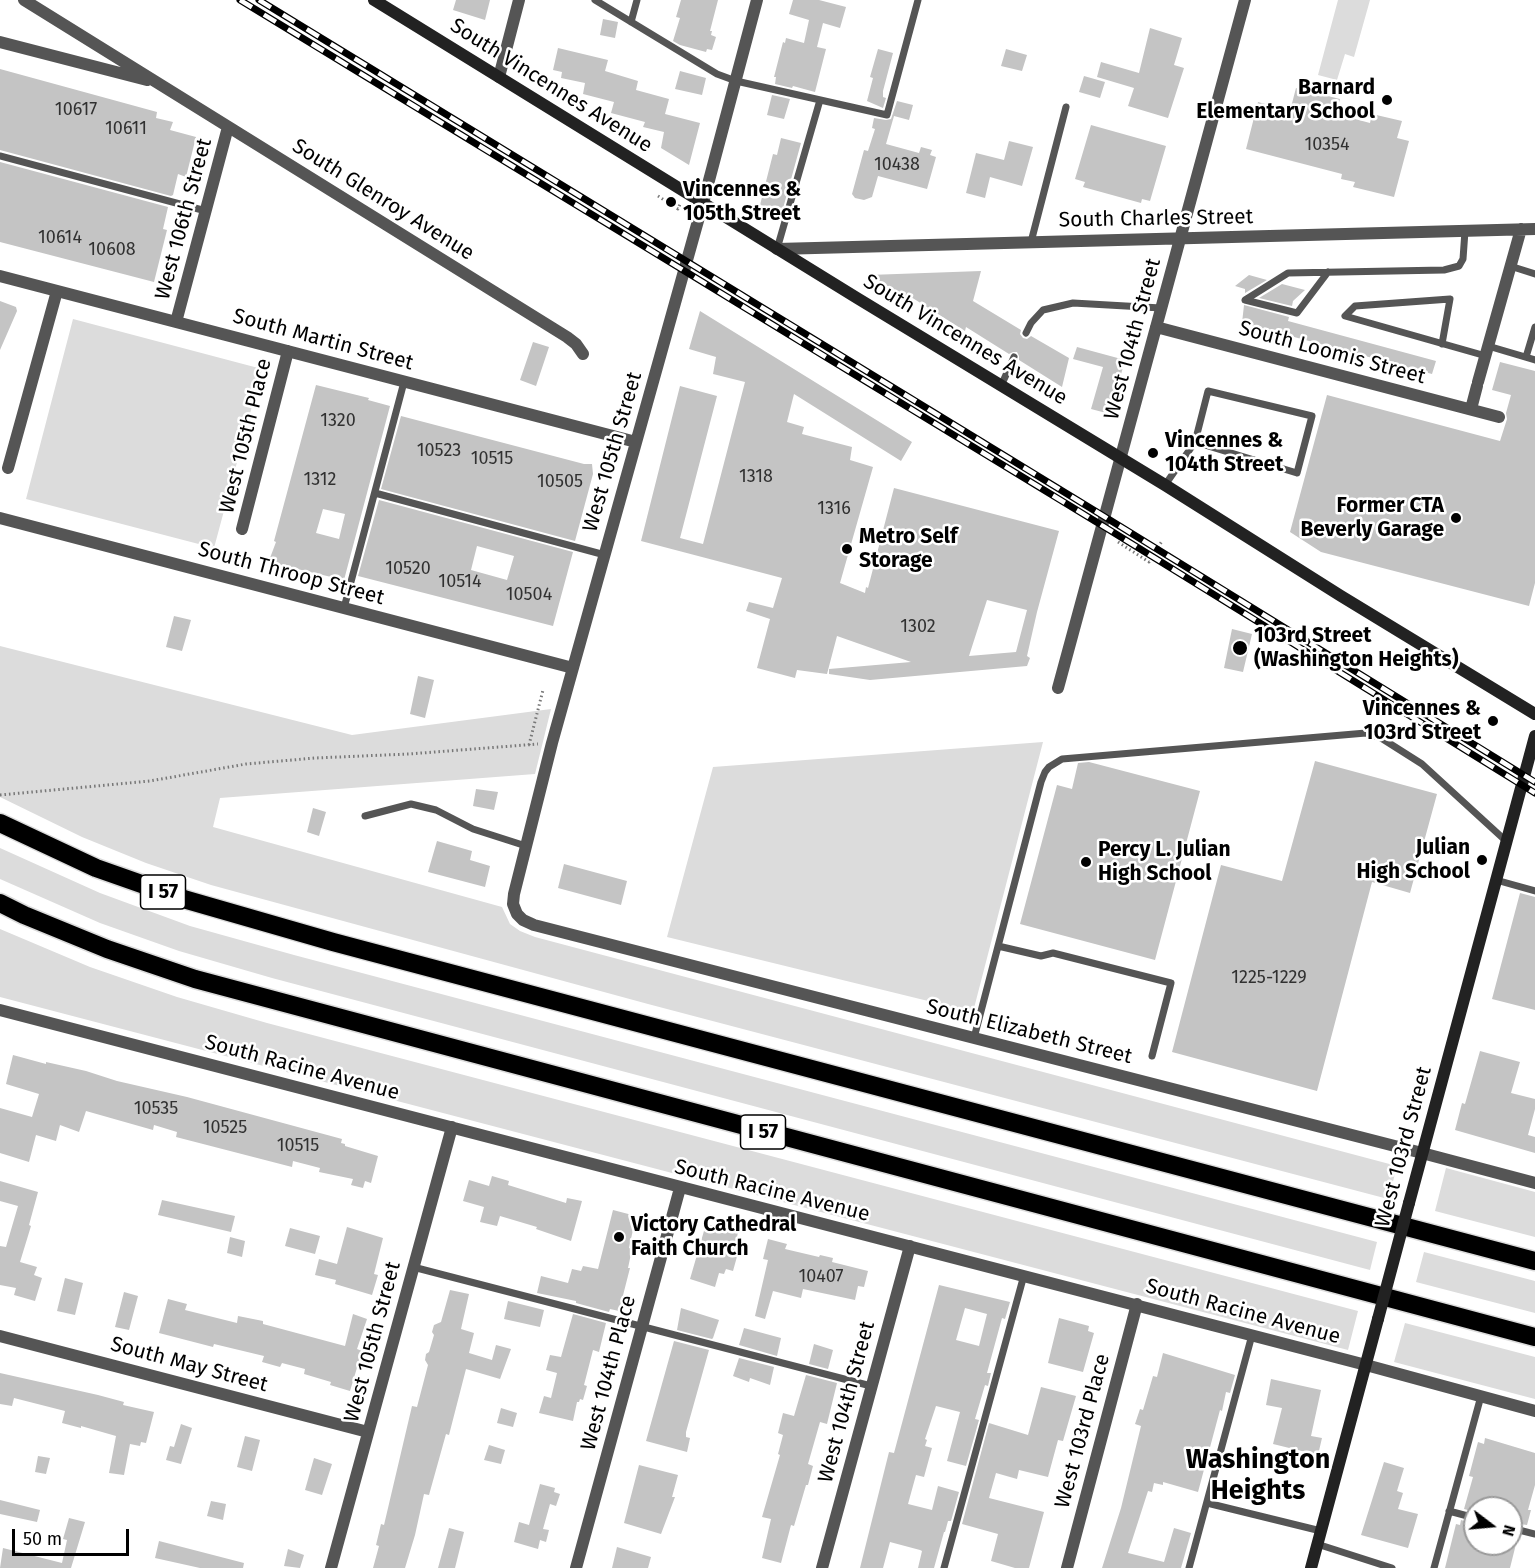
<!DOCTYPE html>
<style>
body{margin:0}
#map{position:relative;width:1535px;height:1568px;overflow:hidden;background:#fff;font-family:"Fira Sans",sans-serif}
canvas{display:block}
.north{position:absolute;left:1463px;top:1496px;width:60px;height:60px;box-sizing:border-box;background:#fff;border:2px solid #999;border-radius:50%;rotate:106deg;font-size:16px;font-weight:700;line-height:24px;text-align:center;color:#000}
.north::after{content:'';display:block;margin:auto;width:21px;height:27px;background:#000;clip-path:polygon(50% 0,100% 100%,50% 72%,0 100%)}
.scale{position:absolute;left:12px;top:1529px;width:117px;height:27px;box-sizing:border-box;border:3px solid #000;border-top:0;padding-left:8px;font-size:18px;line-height:21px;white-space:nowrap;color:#000;-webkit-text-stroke:4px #fff;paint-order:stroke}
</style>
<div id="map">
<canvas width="1535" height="1568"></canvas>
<div class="north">N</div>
<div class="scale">50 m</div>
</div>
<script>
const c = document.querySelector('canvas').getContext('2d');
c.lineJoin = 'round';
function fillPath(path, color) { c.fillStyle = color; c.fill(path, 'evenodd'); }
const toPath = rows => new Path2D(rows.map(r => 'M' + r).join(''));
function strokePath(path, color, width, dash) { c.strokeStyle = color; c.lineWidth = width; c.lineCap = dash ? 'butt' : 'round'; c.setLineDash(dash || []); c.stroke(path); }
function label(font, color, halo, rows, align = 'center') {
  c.font = font + ' "Fira Sans",sans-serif'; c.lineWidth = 5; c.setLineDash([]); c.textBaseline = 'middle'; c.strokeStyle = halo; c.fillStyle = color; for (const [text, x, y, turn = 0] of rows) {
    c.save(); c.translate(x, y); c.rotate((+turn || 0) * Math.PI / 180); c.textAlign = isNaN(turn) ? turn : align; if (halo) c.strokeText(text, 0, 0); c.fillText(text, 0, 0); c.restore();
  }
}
const green = toPath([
 [1338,0,1370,0,1354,57,1345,54,1337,80,1318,75],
 [73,319,262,369,214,548,26,499],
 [0,646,352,735,551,709,535,774,220,798,213,827,502,907,510,924,520,931,535,937,1397,1166,1389,1197,1388,1199,648,1004,211,885,146,863,82,837,0,797],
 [1043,742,973,1012,667,937,713,767],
 [0,848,100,893,190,926,294,955,1377,1242,1370,1270,272,978,179,951,100,923,0,879],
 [0,929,90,967,177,997,267,1023,1358,1311,1348,1350,0,997],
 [1446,1168,1535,1192,1535,1237,1435,1211],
 [1424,1252,1535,1281,1535,1313,1416,1282],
 [1405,1323,1535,1357,1535,1399,1394,1362]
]);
const building = toPath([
 [456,0,490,0,485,20,453,10],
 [681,0,718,0,710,31,712,31,711,35,716,37,712,50,707,49,706,52,680,45,673,41,680,18,676,17],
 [793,0,819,0,846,7,840,28,823,23,817,47,826,49,815,92,793,86,792,88,775,84,776,77,774,77,783,42,785,43,786,38,804,43,809,20,789,14],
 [603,19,618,22,615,38,600,35],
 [1150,28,1182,38,1174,65,1184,68,1168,118,1128,106,1134,88,1097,77,1101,62,1139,73],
 [558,48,608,60,605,71,638,81,636,90,669,99,665,114,700,123,689,165,661,148,664,132,643,127,645,122,611,113,614,102,583,94,585,83,561,78,562,72,553,70],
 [878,49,893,53,883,91,883,97,886,98,883,108,867,101,873,78,870,77],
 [1006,49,1027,55,1022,71,1001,66],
 [0,69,157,112,156,118,173,122,170,130,196,137,186,177,178,174,173,195,171,196,0,150],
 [680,71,706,78,702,95,675,89],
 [1084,76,1105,82,1100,98,1079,92],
 [1296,88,1340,99,1336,114,1370,123,1372,114,1402,121,1397,138,1409,141,1394,197,1353,187,1355,182,1341,179,1342,174,1246,149,1258,102,1290,111],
 [772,95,790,99,784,119,767,115],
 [897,101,913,105,909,120,894,116,886,144,919,153,921,147,932,150,930,155,936,157,927,189,878,176,872,197,864,200,855,198,852,194,864,150,868,151,875,129,872,128,874,118,886,120,891,119],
 [1091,125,1166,146,1150,201,1142,199,1141,203,1083,187,1085,182,1075,179],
 [781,138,801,143,782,212,760,205,773,154,777,155],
 [1009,141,1033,147,1022,186,990,177,985,198,966,193,976,153,1004,160],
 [0,162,168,207,163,229,167,230,154,282,0,242],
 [981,271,973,301,1021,330,1020,334,1023,338,1027,339,1031,336,1069,358,1062,387,1019,360,1019,356,1017,352,1013,352,1009,354,966,327,965,331,911,297,908,298,869,275],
 [1249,275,1267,280,1245,293,1245,289,1235,286],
 [1282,284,1305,290,1293,301,1292,306,1259,298],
 [0,301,16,307,17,311,0,350],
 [1244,305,1289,317,1288,321,1436,361,1432,374,1242,323],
 [700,311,912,442,901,461,794,394,787,422,804,427,802,434,852,447,850,460,873,467,840,583,865,593,866,587,868,588,894,488,1059,531,1037,612,1027,656,1030,658,1027,666,870,680,829,674,829,669,911,662,837,636,827,674,797,670,795,678,757,668,770,619,746,611,749,602,773,608,782,578,641,541,680,386,717,396,680,538,703,544,745,382,713,374,716,357,689,349],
 [987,600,1027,610,1016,652,969,656],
 [533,342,549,347,536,386,520,380],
 [1077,347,1125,360,1110,414,1091,409,1103,367,1073,359],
 [1500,362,1535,371,1535,583,1529,606,1321,552,1290,532,1327,395,1500,441,1507,419,1506,413,1511,395,1492,390],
 [316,385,369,398,368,400,390,406,344,580,276,564,270,558,276,542,274,541],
 [323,509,345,514,339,539,316,533],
 [401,416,584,464,592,464,593,474,575,541,381,489],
 [379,500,573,552,553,626,358,576],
 [477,546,514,556,507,580,471,570],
 [174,616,191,620,182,651,166,647],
 [1232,629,1252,634,1243,672,1224,668],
 [418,676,434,680,425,718,410,714],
 [1315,761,1437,794,1410,893,1372,882,1317,1091,1172,1052,1221,865,1282,881],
 [1089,762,1200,791,1155,960,1020,924,1057,785,1072,789,1078,763],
 [476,789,498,792,494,810,473,806],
 [313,808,326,812,319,836,307,832],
 [437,841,472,851,470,860,490,866,485,887,428,872],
 [564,864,627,881,621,905,558,888],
 [1520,893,1535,897,1535,1010,1492,999],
 [1480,1051,1520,1062,1511,1093,1535,1099,1535,1109,1528,1135,1535,1137,1535,1153,1455,1130,1462,1103,1465,1104],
 [13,1055,46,1064,46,1062,86,1071,117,1081,187,1097,342,1139,341,1143,345,1144,345,1146,378,1156,371,1183,365,1181,363,1188,351,1185,353,1179,319,1172,320,1168,293,1161,292,1167,176,1137,177,1132,154,1125,153,1130,86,1111,79,1132,60,1125,56,1141,36,1135,29,1162,0,1153,0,1108,32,1117,39,1094,6,1084],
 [492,1176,509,1181,508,1185,566,1203,567,1198,582,1201,571,1241,536,1229,537,1227,500,1216,497,1226,480,1222,484,1207,463,1201,469,1180,489,1186],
 [0,1181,38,1192,29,1225,31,1226,20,1262,37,1267,34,1275,42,1278,35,1301,14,1295,16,1288,0,1285,0,1246,6,1247,18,1206,0,1201],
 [162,1200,235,1216,231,1232,158,1215],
 [613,1210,636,1216,629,1248,632,1249,628,1268,630,1268,619,1311,610,1309,609,1312,576,1303,576,1301,537,1293,541,1276,568,1283,572,1269,581,1271,583,1266,598,1269],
 [706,1224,738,1232,734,1252,738,1253,733,1271,726,1269,724,1274,719,1273,715,1287,690,1279],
 [347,1227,383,1238,374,1274,378,1275,372,1295,335,1284,336,1280,315,1275,319,1259,337,1264],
 [290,1228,320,1236,315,1254,285,1246],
 [230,1237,245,1241,242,1257,227,1253],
 [768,1239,787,1244,785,1249,819,1257,820,1255,833,1258,832,1262,868,1271,864,1287,858,1286,855,1300,803,1289,801,1298,773,1291,765,1319,755,1316,768,1260,763,1259],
 [65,1278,83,1283,75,1315,57,1311],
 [939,1285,1010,1302,1005,1319,1002,1318,987,1373,991,1373,988,1386,985,1385,975,1419,979,1420,966,1466,947,1461,960,1412,936,1406,925,1439,927,1440,925,1446,932,1448,924,1477,916,1475,908,1504,932,1510,938,1486,959,1492,951,1521,948,1521,945,1532,944,1532,934,1568,918,1568,922,1551,920,1550,890,1542,883,1568,860,1568,889,1452,894,1453],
 [965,1308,987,1314,979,1346,956,1340],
 [450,1290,469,1294,461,1329,474,1333,469,1353,492,1360,496,1345,511,1349,500,1379,466,1369,449,1435,446,1434,429,1495,424,1494,415,1535,405,1568,373,1568,379,1546,376,1545,381,1524,384,1525,412,1406,417,1407,428,1365,425,1360,426,1354,429,1352,434,1335,432,1332,434,1325,441,1322],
 [124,1292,138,1296,129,1330,115,1327],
 [168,1299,187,1304,185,1310,237,1323,238,1316,263,1321,263,1324,345,1346,353,1314,367,1319,357,1349,362,1351,350,1391,330,1385,331,1382,304,1374,305,1369,282,1363,280,1367,262,1362,264,1356,214,1344,213,1347,159,1333],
 [508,1301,544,1310,540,1327,504,1319],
 [681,1308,719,1320,713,1338,712,1339,677,1330],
 [573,1314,606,1323,599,1352,593,1350,584,1385,587,1386,583,1400,580,1399,579,1402,577,1402,573,1421,539,1413,544,1396,551,1398,557,1373,546,1370,550,1355,561,1357],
 [1059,1318,1089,1326,1088,1331,1094,1333,1083,1372,1048,1363],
 [744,1328,781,1338,777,1356,739,1345],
 [674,1341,709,1350,686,1432,686,1437,690,1438,687,1452,646,1441],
 [814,1344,833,1350,828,1369,809,1364],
 [1163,1353,1235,1375,1230,1393,1226,1392,1222,1411,1220,1410,1198,1492,1163,1482,1163,1485,1154,1483,1152,1492,1148,1491,1128,1553,1164,1562,1174,1528,1191,1533,1181,1568,1102,1568,1121,1508,1141,1426,1135,1424,1140,1409,1143,1410,1153,1376,1157,1377],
 [739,1358,774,1367,770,1385,750,1378,749,1382,733,1376],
 [0,1373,98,1395,124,1402,123,1405,154,1412,146,1443,141,1442,140,1446,130,1444,124,1475,109,1473,116,1436,81,1426,81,1428,62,1423,65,1411,14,1398,12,1406,0,1404],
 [806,1375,837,1383,827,1424,820,1422,808,1464,813,1466,808,1485,806,1485,794,1526,791,1525,781,1563,762,1558,771,1519,762,1517,780,1455,778,1454,783,1435,778,1433,783,1413,794,1416],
 [1271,1379,1321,1390,1311,1436,1322,1438,1318,1455,1273,1444,1282,1408,1266,1405],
 [1041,1387,1076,1396,1063,1441,1058,1440,1048,1477,1019,1470,1017,1479,996,1473,989,1498,1044,1512,1029,1568,1015,1568,991,1561,998,1534,962,1524,989,1423,1028,1435],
 [501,1408,517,1413,513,1427,497,1423],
 [181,1424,192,1428,181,1464,166,1460,170,1446,174,1447],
 [245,1436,260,1440,252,1471,237,1467],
 [1485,1438,1535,1453,1535,1485,1528,1510,1531,1510,1527,1525,1513,1523,1516,1508,1475,1508,1475,1512,1464,1509,1473,1477,1469,1476,1478,1442,1484,1444],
 [489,1445,505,1450,501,1464,484,1460],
 [38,1456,50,1458,46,1474,35,1472],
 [314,1458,332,1464,322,1495,305,1490],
 [1384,1462,1404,1468,1397,1491,1403,1493,1398,1509,1418,1514,1408,1548,1361,1535],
 [639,1465,678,1475,672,1497,675,1497,661,1534,624,1523],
 [540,1484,555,1488,554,1492,560,1494,556,1506,550,1504,543,1529,549,1530,546,1542,540,1540,538,1549,514,1542,519,1522,529,1525],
 [0,1500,40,1510,37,1522,0,1514],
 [211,1501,226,1504,223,1520,207,1516],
 [69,1518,85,1522,71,1568,0,1568,3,1548,62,1563,67,1540,63,1539],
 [1461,1520,1474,1524,1469,1544,1516,1544,1510,1568,1445,1568,1456,1524,1460,1525],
 [449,1528,464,1532,455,1568,438,1568],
 [159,1541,244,1563,243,1568,200,1568,155,1558],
 [617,1547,651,1557,648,1568,612,1568],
 [288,1549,304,1555,300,1568,284,1566]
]);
const path = toPath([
 [658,196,678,209,680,204],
 [1118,542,1149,562,1162,541],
 [529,745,543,690],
 [0,795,150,781,246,764,315,758,409,754,538,744]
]);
const service = toPath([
 [595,0,717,74,736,81,887,115,918,0],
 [631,22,637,0],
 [0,156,206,211],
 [1031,242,1066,107],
 [777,249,820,100],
 [1510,266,1535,274],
 [1328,272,1297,313,1245,300,1288,273,1444,270,1459,266,1463,259,1465,231],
 [1026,333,1031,323,1043,310,1073,303,1161,308],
 [1442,344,1450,299,1355,306,1345,316,1486,356],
 [1488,346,1535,360],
 [1526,357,1535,327],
 [1001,386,1014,357],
 [1165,485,1195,442,1208,391,1312,416,1297,473,1195,442],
 [375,493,605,555],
 [344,608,404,382],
 [365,816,411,804,436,810,473,829,526,846],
 [1496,880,1535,891],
 [998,946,1041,956,1053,953,1171,983,1152,1056],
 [974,1038,1041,782,1045,772,1049,767,1062,759,1366,733,1381,738,1422,764,1506,841],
 [413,1267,871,1386],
 [1207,1503,1321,1531],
 [1449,1511,1475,1518],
 [1511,1528,1535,1534],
 [1317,1544,1392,1568],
 [944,1568,1024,1275],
 [1189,1568,1252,1335],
 [1434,1568,1481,1396]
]);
const minor = toPath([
 [24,0,567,337,576,344,583,354],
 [757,0,703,203,552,743,514,894,513,904,517,914,523,920,534,925,1422,1153],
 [0,42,147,80],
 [499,77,519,0],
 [777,249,1535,229],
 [0,276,636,442],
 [176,322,228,127],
 [1156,327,1499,417],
 [1478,382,1521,229],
 [1471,409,1477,386],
 [8,468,57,291],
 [0,518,573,668],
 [242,529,288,351],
 [1058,688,1245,0],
 [0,1010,1366,1365],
 [0,1336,368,1432],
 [331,1568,452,1127],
 [576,1568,680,1188],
 [822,1568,910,1246],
 [1067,1568,1137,1304]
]);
const tertiary = toPath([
 [1422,1153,1535,1183],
 [1366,1365,1535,1411]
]);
const secondary = toPath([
 [374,0,857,298,1165,485,1341,596,1535,714],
 [1409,1203,1535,736],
 [1311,1568,1378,1319]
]);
const motorway = toPath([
 [0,823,96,868,187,900,333,942,1535,1261],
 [0,903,24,915,107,949,195,979,1535,1337]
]);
const rail = toPath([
 [240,0,1103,526,1535,793],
 [259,0,1105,517,1535,782]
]);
const secondaryBridge = toPath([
 [1378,1319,1409,1203]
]);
const markers = [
 [1387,100,6,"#000"],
 [671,202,6,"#000"],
 [1153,453,6,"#000"],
 [1456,518,6,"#000"],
 [847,549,6,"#000"],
 [1240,648,8,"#000"],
 [1493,721,6,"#000"],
 [1482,860,6,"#000"],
 [1086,862,6,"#000"],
 [619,1237,6,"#000"]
];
const numberNames = [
 ["10617",76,110],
 ["10611",126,129],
 ["10354",1327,145],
 ["10438",897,165],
 ["10614",60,238],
 ["10608",112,250],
 ["1320",338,421],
 ["10523",439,451],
 ["10515",492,459],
 ["1318",756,477],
 ["1312",320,480],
 ["10505",560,482],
 ["1316",834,509],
 ["10520",408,569],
 ["10514",460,582],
 ["10504",529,595],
 ["1302",918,627],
 ["1225-1229",1269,978],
 ["10535",156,1109],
 ["10525",225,1128],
 ["10515",298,1146],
 ["10407",821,1277]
];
const shields = [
 [163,892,45],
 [763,1132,45]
];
const shieldNames = [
 ["I 57",163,892],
 ["I 57",763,1132]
];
const streetNames = [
 ["South Vincennes Avenue",551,86,32],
 ["South Glenroy Avenue",383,200,32],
 ["West 106th Street",184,219,-75],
 ["South Charles Street",1156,219,-1],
 ["West 104th Street",1133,339,-75],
 ["South Martin Street",323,340,15],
 ["South Vincennes Avenue",965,340,31],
 ["South Loomis Street",1332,353,15],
 ["West 105th Place",246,436,-76],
 ["West 105th Street",613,452,-74],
 ["South Throop Street",291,574,15],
 ["South Elizabeth Street",1029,1032,14],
 ["South Racine Avenue",302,1068,15],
 ["West 103rd Street",1404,1147,-75],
 ["South Racine Avenue",772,1191,14],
 ["South Racine Avenue",1243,1312,15],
 ["West 105th Street",373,1342,-75],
 ["South May Street",189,1365,15],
 ["West 104th Place",609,1373,-75],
 ["West 104th Street",847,1402,-75],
 ["West 103rd Place",1083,1431,-75]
];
const poiNames = [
 ["Barnard",1375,88,"right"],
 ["Elementary School",1375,112,"right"],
 ["Vincennes &",683,190],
 ["105th Street",683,214],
 ["Vincennes &",1165,441],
 ["104th Street",1165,465],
 ["Former CTA",1444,506,"right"],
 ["Beverly Garage",1444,530,"right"],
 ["Metro Self",859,537],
 ["Storage",859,561],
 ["103rd Street",1254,636],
 ["(Washington Heights)",1254,660],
 ["Vincennes &",1481,709,"right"],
 ["103rd Street",1481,733,"right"],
 ["Julian",1470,848,"right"],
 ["High School",1470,872,"right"],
 ["Percy L. Julian",1098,850],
 ["High School",1098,874],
 ["Victory Cathedral",631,1225],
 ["Faith Church",631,1249]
];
const districtNames = [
 ["Washington",1258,1460],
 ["Heights",1258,1491]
];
fillPath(green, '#dcdcdc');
fillPath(building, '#c4c4c4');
strokePath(motorway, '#dbdbdb', 21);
strokePath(path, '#777', 3, [1.5, 3]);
strokePath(service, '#555', 7);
strokePath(minor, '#555', 12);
strokePath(tertiary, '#555', 12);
strokePath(secondary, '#222', 12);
strokePath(motorway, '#000', 18);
strokePath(rail, '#000', 7);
strokePath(rail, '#fff', 4.5, [14]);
strokePath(secondaryBridge, '#222', 12);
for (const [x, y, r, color] of markers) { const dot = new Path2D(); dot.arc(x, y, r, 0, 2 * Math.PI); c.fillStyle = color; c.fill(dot); strokePath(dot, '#fff', 2); }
label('18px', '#313131', null, numberNames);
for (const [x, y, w] of shields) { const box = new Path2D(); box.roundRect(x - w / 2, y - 17, w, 34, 4.5); c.fillStyle = '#fff'; c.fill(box); strokePath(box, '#000', 1.5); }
label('bold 20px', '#000', null, shieldNames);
label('21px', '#000', '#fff', streetNames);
label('bold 21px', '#000', '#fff', poiNames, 'left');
label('bold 27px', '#000', '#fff', districtNames);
</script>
